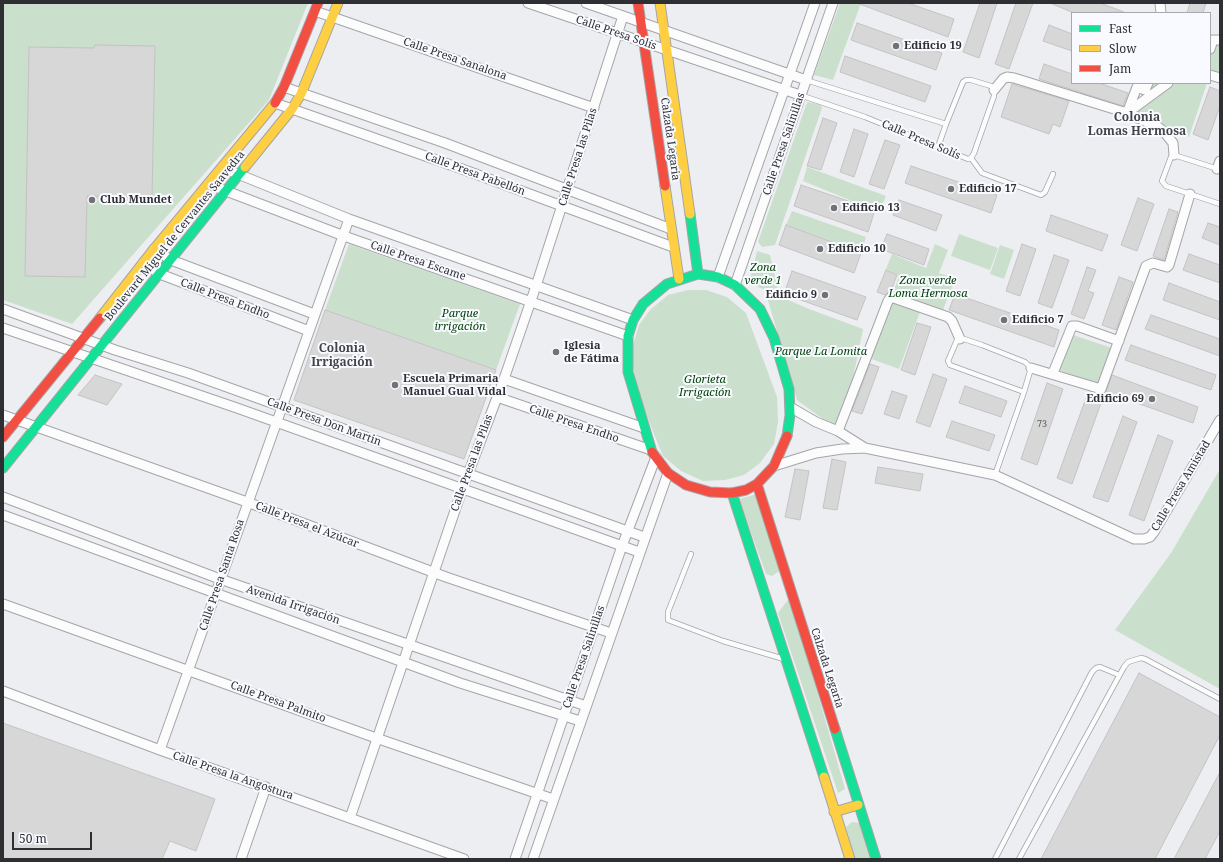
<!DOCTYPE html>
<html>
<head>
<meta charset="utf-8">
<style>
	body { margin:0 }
	#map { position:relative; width:1223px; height:862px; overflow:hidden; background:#edeef1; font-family:"Noto Serif",serif }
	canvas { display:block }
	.frame { position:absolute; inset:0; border:4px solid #2e2f32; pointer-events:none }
	.legend { position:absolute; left:1071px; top:12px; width:140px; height:72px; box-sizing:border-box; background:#f8faff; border:1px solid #a7a9ad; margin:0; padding:5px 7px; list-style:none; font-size:12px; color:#2e2f32 }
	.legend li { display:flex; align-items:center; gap:8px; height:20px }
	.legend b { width:20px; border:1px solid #a7a9ad }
	.scale { position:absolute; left:12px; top:832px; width:80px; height:18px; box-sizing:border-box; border:2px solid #2e2f32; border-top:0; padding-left:5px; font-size:12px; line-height:14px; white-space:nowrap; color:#2e2f32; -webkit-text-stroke:3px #f8faff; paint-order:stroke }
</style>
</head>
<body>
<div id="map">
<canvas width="1223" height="862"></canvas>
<div class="frame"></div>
<ul class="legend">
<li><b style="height:5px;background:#16e098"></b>Fast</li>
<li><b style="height:5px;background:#ffcf43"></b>Slow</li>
<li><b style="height:5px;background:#f24e42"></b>Jam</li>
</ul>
<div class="scale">50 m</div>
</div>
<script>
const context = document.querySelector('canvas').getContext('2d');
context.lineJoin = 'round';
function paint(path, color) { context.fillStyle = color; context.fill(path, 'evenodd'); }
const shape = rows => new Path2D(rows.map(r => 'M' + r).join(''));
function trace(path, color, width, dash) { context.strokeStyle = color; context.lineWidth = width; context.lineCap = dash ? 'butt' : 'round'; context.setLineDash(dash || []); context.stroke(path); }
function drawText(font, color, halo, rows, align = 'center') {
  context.font = font + ' "Noto Serif",serif'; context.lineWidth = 4; context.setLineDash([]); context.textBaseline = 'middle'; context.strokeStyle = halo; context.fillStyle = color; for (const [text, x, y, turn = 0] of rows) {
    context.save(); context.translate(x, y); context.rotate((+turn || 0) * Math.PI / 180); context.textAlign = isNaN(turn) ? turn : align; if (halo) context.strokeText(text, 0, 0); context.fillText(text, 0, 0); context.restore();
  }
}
paint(shape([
	[3,3,308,3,269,100,72,324,3,300],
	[840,3,861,3,833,80,814,75],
	[1215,42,1220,44,1220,76,1210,72,1210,56],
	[1149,83,1207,83,1189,137,1136,116],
	[808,102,821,105,822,108,775,245,762,247,758,242,806,105],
	[807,167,886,196,879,212,803,181],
	[792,211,866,237,861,253,786,225],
	[959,234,998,248,990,270,951,256],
	[349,244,520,304,496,370,325,310],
	[935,244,948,250,939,273,955,278,942,313,892,295,899,276,886,269,892,254,926,268],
	[1000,245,1014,250,1004,279,990,274],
	[757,251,770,255,779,295,758,287,750,280],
	[688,290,706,290,727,297,746,313,777,397,778,422,774,444,760,463,744,475,725,480,703,481,681,471,663,456,641,402,632,363,633,345,639,325,650,310,668,295],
	[765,290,809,309,863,329,842,433,797,400],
	[892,299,921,309,899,369,869,358],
	[1070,334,1112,348,1100,385,1058,370],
	[1220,469,1220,689,1115,630,1171,553],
	[757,494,781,570,772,576,766,574,739,499],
	[790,597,845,789,838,793,778,613],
	[852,822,862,823,873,859,855,859,846,827]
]), '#cbdfcd');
const building = shape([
	[857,3,908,3,954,19,948,37,857,3],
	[980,3,997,3,979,58,963,52,980,3],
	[1016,3,1033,3,1009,69,995,64,1016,3],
	[1050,3,1100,3,1124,12,1074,13,1050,3],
	[1190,3,1206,3,1203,13,1187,13,1190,3],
	[857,23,942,53,936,70,851,40,857,23],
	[1049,25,1072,34,1072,51,1043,41,1049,25],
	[95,45,155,46,152,197,87,196,85,277,25,276,29,47,94,48,95,45],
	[845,56,931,86,925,102,840,72,845,56],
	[1044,64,1072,74,1072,83,1099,83,1128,93,1123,106,1039,79,1044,64],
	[1012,84,1069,101,1060,127,1053,124,1049,134,1001,117,1012,84],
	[1210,87,1220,91,1220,106,1208,140,1193,134,1210,87],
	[823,118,837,123,821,170,807,166,823,118],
	[854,129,868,134,854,177,840,172,854,129],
	[885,140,900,145,884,189,869,184,885,140],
	[911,166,997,195,991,213,905,183,911,166],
	[801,185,875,210,868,232,794,206,801,185],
	[1138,198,1154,204,1137,251,1121,245,1138,198],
	[899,200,942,215,936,231,893,215,899,200],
	[1169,209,1178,212,1164,260,1153,256,1169,209],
	[1051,215,1108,235,1102,251,1046,231,1051,215],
	[1208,223,1220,227,1220,245,1202,238,1208,223],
	[786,225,861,253,854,273,779,245,786,225],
	[887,234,929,249,924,265,881,249,887,234],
	[1022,244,1036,249,1020,296,1006,291,1022,244],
	[1189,254,1220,265,1220,283,1183,270,1189,254],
	[1054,255,1069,260,1052,308,1038,303,1054,255],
	[1087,267,1096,270,1088,291,1094,293,1084,319,1071,314,1087,267],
	[886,270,897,275,891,291,885,295,877,292,886,270],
	[792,271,866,297,857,320,784,294,792,271],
	[1119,277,1133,282,1116,330,1102,325,1119,277],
	[1169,283,1220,302,1220,320,1163,300,1169,283],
	[955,294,1059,330,1054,347,949,310,955,294],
	[325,310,496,370,464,459,294,400,325,310],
	[1151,315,1220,339,1220,356,1145,329,1151,315],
	[917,323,931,327,915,375,901,370,917,323],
	[1131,345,1216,375,1211,390,1125,360,1131,345],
	[870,364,879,367,862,414,852,411,870,364],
	[933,374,947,379,930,427,916,422,933,374],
	[95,375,122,384,107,405,78,395,95,375],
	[1112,375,1198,407,1193,423,1106,392,1112,375],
	[1047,383,1063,389,1037,465,1021,459,1047,383],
	[965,386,1007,401,1001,417,959,403,965,386],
	[892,391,907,396,899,419,884,414,892,391],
	[1086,398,1101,403,1072,484,1057,478,1086,398],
	[1123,416,1137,422,1108,502,1093,497,1123,416],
	[952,421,995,435,989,451,946,437,952,421],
	[1158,435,1173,441,1144,521,1129,515,1158,435],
	[832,459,846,462,837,510,823,508,832,459],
	[878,467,923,474,920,491,875,483,878,467],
	[795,469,809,471,800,520,785,517,795,469],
	[1139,673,1220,717,1220,735,1155,859,1041,859,1139,673],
	[3,723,215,799,196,851,170,841,162,859,3,859,3,723],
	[1220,772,1220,831,1205,859,1174,859,1220,772]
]);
paint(building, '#d8d7d8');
trace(building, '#c4c3c3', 1);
const lane = shape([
	[800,95,865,117,968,159,971,158,974,153,994,96,994,90,991,86,971,80,966,80,963,82,946,124,806,80],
	[938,147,946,124],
	[971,158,982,173,1041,195,1045,192,1053,174],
	[1218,169,1174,155,1171,157,1162,181,1166,186,1220,204],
	[995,475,1024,392,1031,368,1025,362,982,345,964,339,957,340,948,361,950,365,1024,392],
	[691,554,668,612,668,620,723,641,784,659],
	[995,859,1092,672,1096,668,1100,667,1119,675],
	[1019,859,1124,667,1128,662,1141,658,1145,659,1220,699]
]);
const street = shape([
	[528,3,800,95],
	[586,3,806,80],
	[1160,3,1161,13],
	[315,11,594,108],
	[1210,49,1213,40,1220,40],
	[1210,75,1220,78],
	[1148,83,1145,90,1137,87,1127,113,1168,83],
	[284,87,445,143,671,229],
	[994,90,1003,79,1007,77,1014,78,1127,113,1158,127,1165,133,1173,143,1174,155],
	[275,103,462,169,673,247],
	[223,168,349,219,633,320],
	[1217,169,1220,161],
	[208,184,344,236,628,336],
	[154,249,171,260,314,314],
	[143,263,160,274,309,331],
	[718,277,815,3],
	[735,285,833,3],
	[3,309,115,350,188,373,644,537],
	[3,328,237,408,639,552],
	[1031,368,1101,389,1146,266,1153,263,1167,267,1169,265,1190,194],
	[1053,373,1072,326,1077,326,1119,341],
	[504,379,644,428],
	[497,397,651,450],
	[790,407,816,422,838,431,865,448],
	[3,415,247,502,446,577,611,633],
	[838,431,888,301,891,297,948,317,952,321,960,339],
	[774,466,816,453,842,449,865,448,995,475,1134,539,1144,539,1150,537,1154,532,1220,420],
	[3,497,220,579,586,706],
	[3,515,460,683,580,721],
	[3,604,376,738,553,799],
	[3,691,160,750,464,859],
	[160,750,349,219],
	[350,818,462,490,504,379,536,286,623,16],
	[241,859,266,787],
	[515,859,622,546,656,457],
	[533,859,668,473]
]);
const fast = shape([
	[690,214,698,274],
	[698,274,718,277,735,285,760,309,774,338,789,389,790,415,787,436],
	[652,452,628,372,628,336,633,320,643,304,667,284,698,274],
	[3,468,245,167],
	[732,493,824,777],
	[835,729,876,859]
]);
const slow = shape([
	[660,3,690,214],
	[245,167,292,109,301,94,338,3],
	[665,186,679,279],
	[100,318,154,249,275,103],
	[824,777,850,859],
	[834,812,858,805]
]);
const jam = shape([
	[638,3,665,186],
	[275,103,284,87,318,3],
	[3,437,100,318],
	[652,452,668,473,686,485,710,492,732,493,746,490,757,484,774,466,787,436],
	[757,484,835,729]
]);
trace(lane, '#a4a5a8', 6);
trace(street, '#a4a5a8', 11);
trace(fast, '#a4a5a8', 11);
trace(slow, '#a4a5a8', 11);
trace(jam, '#a4a5a8', 11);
trace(lane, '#fcfcfd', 4.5);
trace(street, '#fcfcfd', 9);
trace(fast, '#16e098', 9);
trace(slow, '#ffcf43', 9);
trace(jam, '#f24e42', 9);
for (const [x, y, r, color] of [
	[896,46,4,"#717275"],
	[951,189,4,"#717275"],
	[92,200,4,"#717275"],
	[834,208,4,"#717275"],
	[820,249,4,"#717275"],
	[825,295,4,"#717275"],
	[1004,320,4,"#717275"],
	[556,352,4,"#717275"],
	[395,385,4,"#717275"],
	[1152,399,4,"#717275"]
]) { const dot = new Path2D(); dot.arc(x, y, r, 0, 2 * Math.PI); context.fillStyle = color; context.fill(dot); trace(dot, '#f8faff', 1.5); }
drawText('9px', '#58595c', null, [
	["73",1042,424]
]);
drawText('11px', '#2e2f32', '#f8faff', [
	["Calle Presa Solís",616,33,19],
	["Calle Presa Sanalona",455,59,19],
	["Calzada Legaria",670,139,82],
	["Calle Presa Solís",921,140,23],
	["Calle Presa Salinillas",784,144,-71],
	["Calle Presa las Pilas",578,157,-72],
	["Calle Presa Pabellón",475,174,20],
	["Boulevard Miguel de Cervantes Saavedra",175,236,-51],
	["Calle Presa Escame",418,261,19],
	["Calle Presa Endho",225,299,21],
	["Calle Presa Don Martin",324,422,20],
	["Calle Presa Endho",574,424,19],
	["Calle Presa las Pilas",472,463,-70],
	["Calle Presa Amistad",1181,486,-59],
	["Calle Presa el Azúcar",307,525,21],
	["Calle Presa Santa Rosa",222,575,-71],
	["Avenida Irrigación",293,605,19],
	["Calle Presa Salinillas",584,657,-71],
	["Calzada Legaria",827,668,72],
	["Calle Presa Palmito",278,702,20],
	["Calle Presa la Angostura",233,776,19]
]);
drawText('bold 11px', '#2e2f32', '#f8faff', [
	["Edificio 19",904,46],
	["Edificio 17",959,189],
	["Club Mundet",100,200],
	["Edificio 13",842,208],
	["Edificio 10",828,249],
	["Edificio 9",817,295,"right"],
	["Edificio 7",1012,320],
	["Iglesia",564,346],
	["de Fátima",564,359],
	["Escuela Primaria",403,379],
	["Manuel Gual Vidal",403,392],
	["Edificio 69",1144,399,"right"]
], 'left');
drawText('italic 11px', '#004107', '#f8faff', [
	["Zona",763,268],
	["verde 1",763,281],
	["Zona verde",928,281],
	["Loma Hermosa",928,294],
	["Parque",460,314],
	["irrigación",460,327],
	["Parque La Lomita",821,352],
	["Glorieta",705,380],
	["Irrigación",705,393]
]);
drawText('bold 12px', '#424449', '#f8faff', [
	["Colonia",1137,118],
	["Lomas Hermosa",1137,132],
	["Colonia",342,349],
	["Irrigación",342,363]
]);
</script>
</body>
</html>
